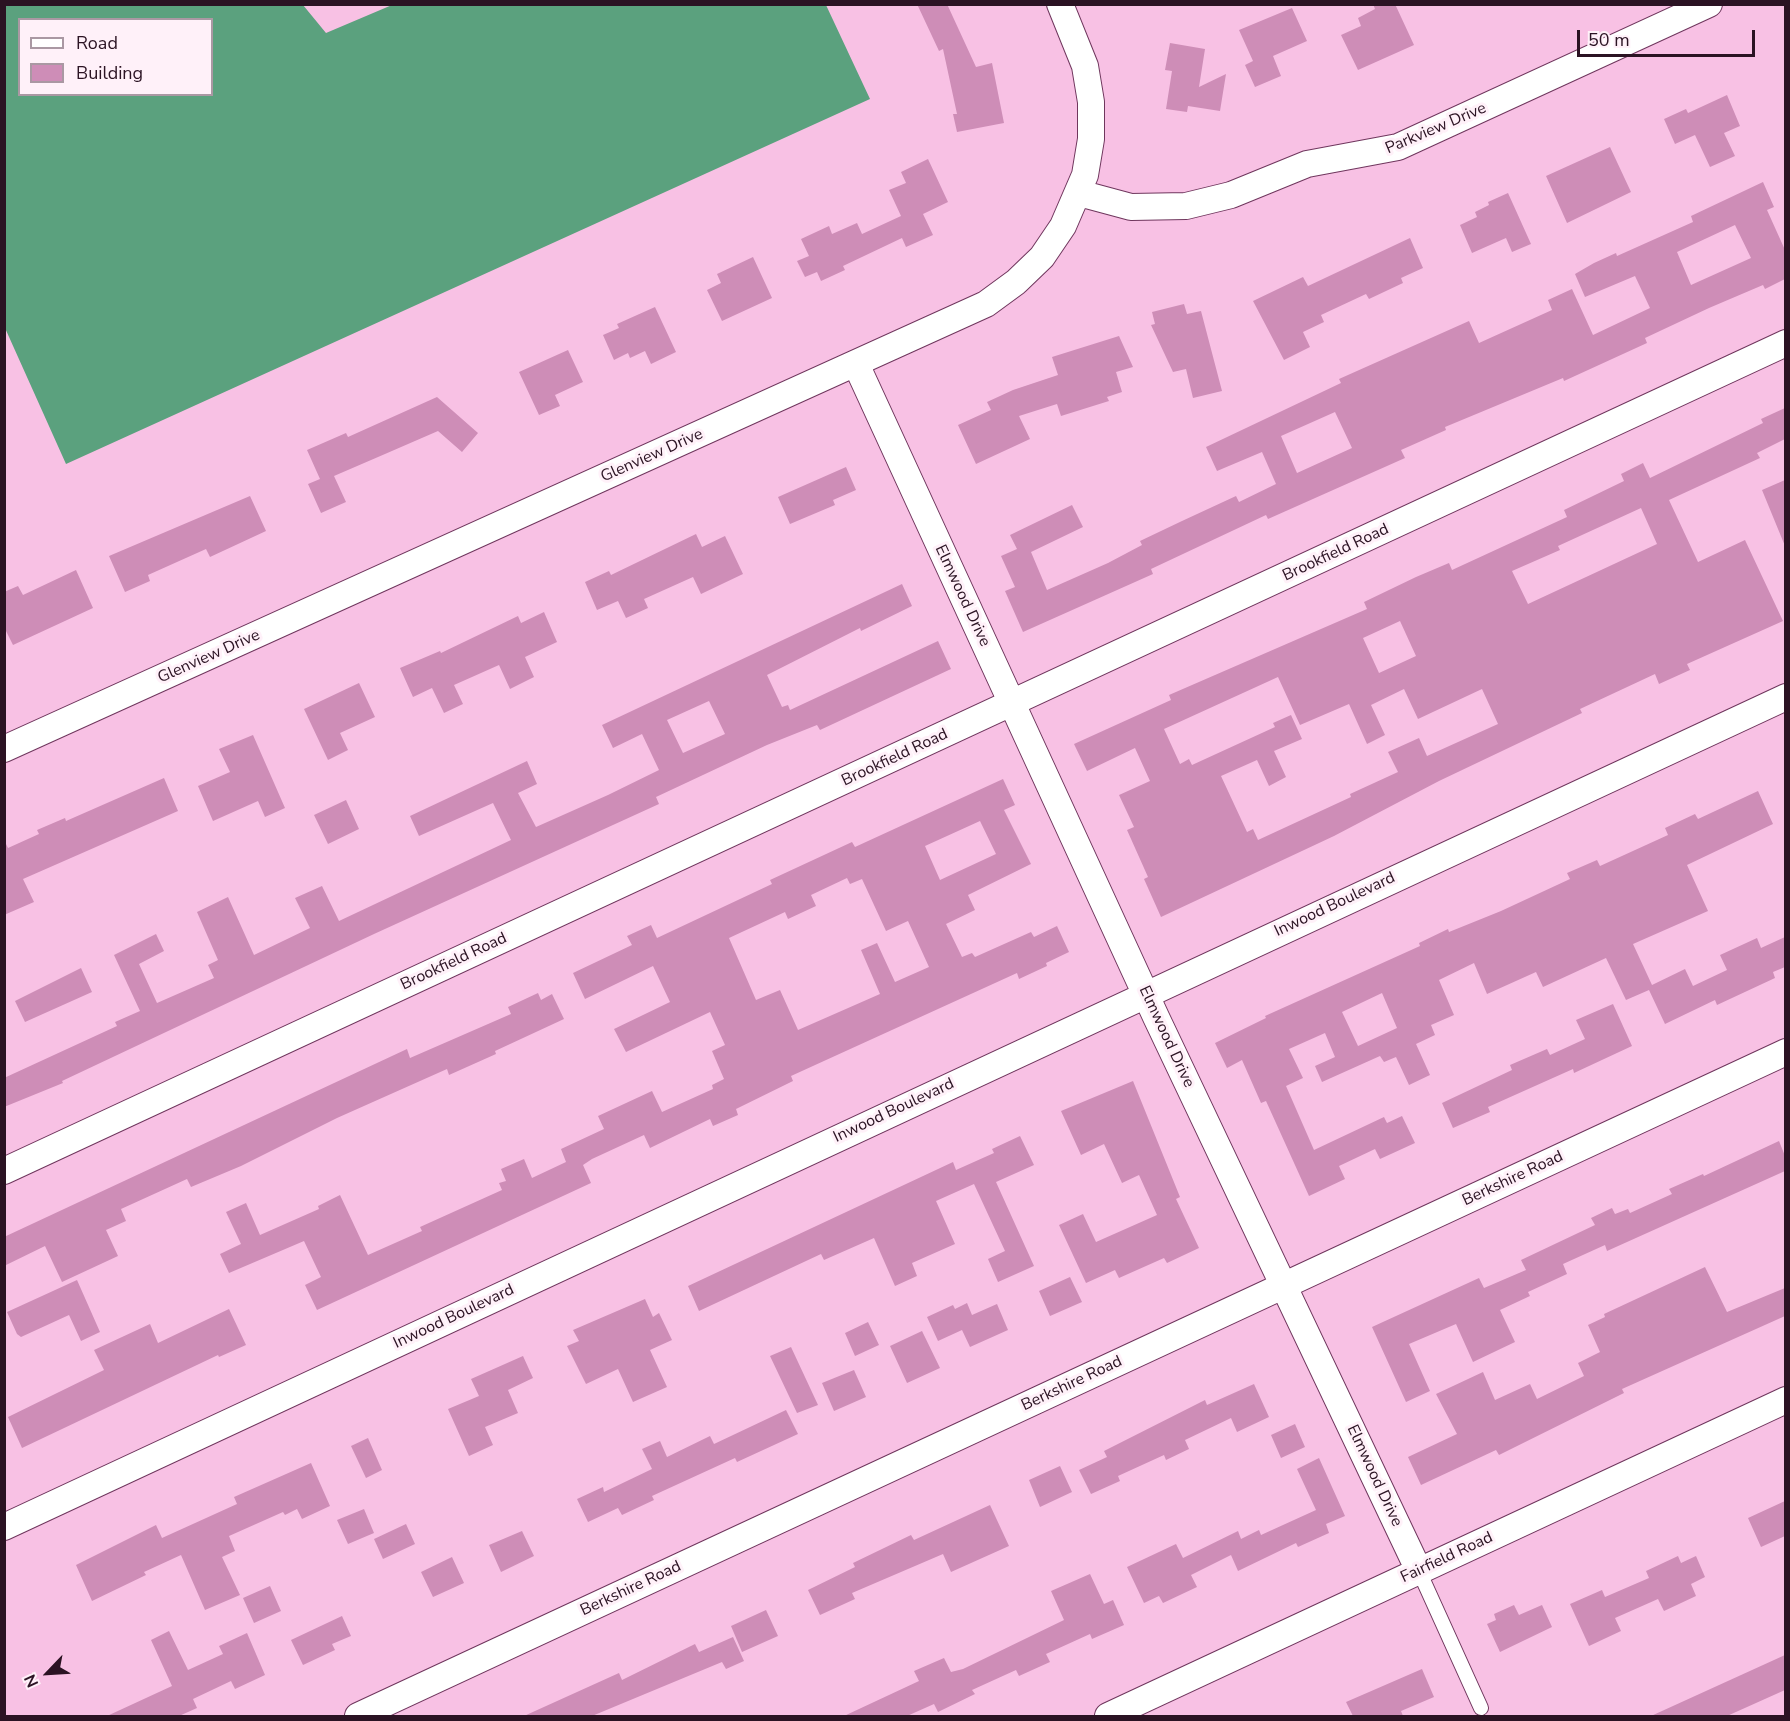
<!DOCTYPE html>
<html>
<head>
<meta charset="utf-8">
<style>
	body { margin:0 }
	#map { position:relative; width:1790px; height:1721px; overflow:hidden; background:#f8c1e4; font-family:"Nunito Sans",sans-serif }
	canvas { display:block }
	.frame { position:absolute; inset:0; border:6px solid #2b1323; pointer-events:none }
	.legend { position:absolute; left:18px; top:18px; width:195px; height:78px; box-sizing:border-box; background:#fff1f9; border:2px solid #aa98a3; margin:0; padding:8px 10px; list-style:none; font-size:18px; color:#2b1323 }
	.legend li { display:flex; align-items:center; gap:12px; height:30px }
	.legend b { width:30px; border:2px solid #aa98a3 }
	.north { position:absolute; left:18px; top:1643px; width:60px; height:60px; -webkit-text-stroke:4px #fff1f9; paint-order:stroke; rotate:245deg; font-size:16px; font-weight:700; line-height:24px; text-align:center; color:#2b1323 }
	.north::after { content:''; display:block; margin:auto; width:21px; height:27px; background:#2b1323; clip-path:polygon(50% 0,100% 100%,50% 72%,0 100%) }
	.scale { position:absolute; left:1577px; top:30px; width:178px; height:27px; box-sizing:border-box; border:3px solid #2b1323; border-top:0; padding-left:8px; font-size:18px; line-height:21px; white-space:nowrap; color:#2b1323; -webkit-text-stroke:4px #fff1f9; paint-order:stroke }
</style>
</head>
<body>
<div id="map">
<canvas width="1790" height="1721"></canvas>
<div class="frame"></div>
<ul class="legend">
<li><b style="height:8px;background:#fff"></b>Road</li>
<li><b style="height:16px;background:#ce8db7"></b>Building</li>
</ul>
<div class="north">N</div>
<div class="scale">50 m</div>
</div>
<script>
const context = document.querySelector('canvas').getContext('2d');
context.lineJoin = 'round';
function paint(path, color) { context.fillStyle = color; context.fill(path, 'evenodd'); }
const shape = rows => new Path2D(rows.map(r => 'M' + r).join(''));
function trace(path, color, width, dash) { context.strokeStyle = color; context.lineWidth = width; context.lineCap = dash ? 'butt' : 'round'; context.setLineDash(dash || []); context.stroke(path); }
function drawText(font, color, halo, rows, align = 'center') {
  context.font = font + ' "Nunito Sans",sans-serif'; context.lineWidth = 6; context.setLineDash([]); context.textBaseline = 'middle'; context.strokeStyle = halo; context.fillStyle = color; for (const [text, x, y, turn = 0] of rows) {
    context.save(); context.translate(x, y); context.rotate((+turn || 0) * Math.PI / 180); context.textAlign = isNaN(turn) ? turn : align; if (halo) context.strokeText(text, 0, 0); context.fillText(text, 0, 0); context.restore();
  }
}
paint(shape([
	[4,5,303,5,326,33,392,5,826,5,870,99,66,464,5,328],
	[20,20,212,20,212,94,20,94]
]), '#5ba17e');
paint(shape([
	[917,4,947,4,976,67,992,63,1004,123,957,132,953,114,957,114,943,49,939,51],
	[1373,4,1395,4,1414,45,1358,70,1341,35,1361,26,1358,18,1375,9],
	[1292,8,1307,41,1273,56,1281,76,1255,87,1245,65,1253,61,1239,30],
	[1170,43,1205,49,1199,87,1226,74,1220,111,1188,106,1187,112,1166,109,1172,71,1165,70],
	[1727,95,1740,126,1724,133,1735,156,1710,167,1695,135,1675,144,1664,119,1686,109,1688,113],
	[1610,147,1631,192,1567,223,1546,176],
	[928,159,948,202,923,214,933,235,906,247,902,238,843,266,845,270,821,281,817,272,805,277,797,261,809,256,801,239,829,226,832,234,857,223,862,234,901,216,889,190,906,183,901,172],
	[1763,182,1774,207,1767,210,1785,250,1785,279,1765,289,1763,285,1709,308,1645,338,1647,343,1564,381,1563,378,1445,427,1446,430,1401,450,1405,458,1268,519,1266,515,1151,569,1153,574,1023,632,1005,591,1015,587,1001,556,1017,549,1010,535,1072,505,1083,527,1031,552,1047,590,1108,563,1142,545,1140,541,1182,521,1236,496,1239,502,1276,484,1262,452,1217,471,1206,447,1341,383,1339,379,1469,321,1479,343,1552,310,1548,300,1572,289,1593,335,1650,308,1635,276,1585,297,1575,274,1594,263,1616,253,1617,256,1693,222,1691,216],
	[1735,225,1751,258,1691,285,1677,252],
	[1335,412,1352,448,1297,473,1281,436],
	[1508,193,1531,244,1512,252,1506,238,1472,253,1460,225,1477,217,1475,212,1489,205,1488,202],
	[1410,238,1423,268,1401,278,1403,283,1369,299,1366,294,1321,315,1324,322,1303,332,1310,347,1284,360,1253,301,1303,277,1308,286],
	[753,257,772,298,722,321,707,290,721,283,717,274],
	[1184,304,1187,314,1201,311,1222,391,1193,398,1186,369,1173,372,1151,325,1155,324,1152,312],
	[655,307,676,352,651,364,645,351,630,358,628,353,614,360,603,335,619,328,617,324],
	[1119,336,1133,367,1116,372,1122,392,1107,397,1109,401,1061,416,1057,404,1019,416,1030,439,976,464,958,425,991,410,987,402,1013,390,1058,375,1052,357],
	[568,350,583,382,555,395,560,406,539,415,519,372],
	[437,397,478,433,462,452,438,431,385,454,334,476,346,502,321,513,308,484,320,479,307,450,346,433,348,437],
	[1785,408,1785,439,1757,453,1760,458,1669,500,1698,562,1745,540,1783,621,1687,664,1690,670,1659,684,1655,674,1580,709,1582,713,1439,781,1334,836,1161,917,1144,879,1148,877,1127,830,1134,827,1119,795,1150,781,1135,748,1087,771,1074,744,1171,700,1169,695,1367,609,1364,602,1416,577,1449,563,1452,570,1567,517,1564,510,1624,481,1621,474,1643,463,1650,478,1763,423,1761,419],
	[1641,508,1657,544,1528,604,1512,571,1560,550,1558,546],
	[1400,621,1416,656,1379,673,1363,638],
	[1278,677,1300,725,1349,704,1367,744,1385,735,1371,705,1404,689,1418,719,1482,689,1498,724,1427,756,1419,738,1388,752,1398,772,1350,794,1351,797,1258,840,1253,829,1247,832,1221,776,1257,760,1269,786,1286,777,1274,751,1302,739,1291,715,1273,723,1275,727,1192,765,1189,759,1180,764,1164,729],
	[846,467,856,490,833,500,835,505,790,524,778,497],
	[1785,480,1785,546,1762,490],
	[250,496,266,531,210,557,206,549,148,575,150,581,125,592,109,556],
	[696,534,702,547,725,536,743,574,701,594,693,577,644,599,648,608,626,618,618,601,597,610,585,582,609,571,611,575],
	[76,570,93,608,13,645,4,627,4,592,18,586,23,595],
	[902,584,912,606,861,631,860,628,767,675,782,707,788,705,790,710,938,641,951,669,820,730,817,725,767,745,656,797,659,804,374,934,62,1081,63,1083,4,1107,4,1078,117,1026,115,1022,140,1011,114,955,156,934,164,951,139,964,157,1003,214,978,208,965,218,960,197,912,228,897,254,955,310,928,295,898,322,886,339,921,511,840,493,803,419,836,410,816,527,761,537,784,518,793,536,827,608,795,659,770,642,734,613,748,602,725],
	[709,701,725,734,683,753,667,720],
	[544,612,557,642,525,657,534,677,510,689,499,665,454,685,463,704,444,713,432,688,413,697,400,668,440,651,441,653,518,616,521,623],
	[359,683,375,717,340,733,348,750,328,760,304,709],
	[253,735,285,808,265,817,258,801,213,821,198,786,230,772,219,749],
	[164,778,178,811,23,879,34,902,4,915,4,840,8,848,39,834,37,830,65,818,66,821],
	[1003,779,1015,805,1004,810,1031,864,968,895,975,910,946,924,962,957,972,953,975,957,1031,932,1034,937,1057,926,1069,952,1046,963,1047,966,1019,979,1017,973,791,1076,793,1081,736,1109,738,1115,713,1126,710,1119,650,1148,644,1135,592,1159,583,1165,591,1183,317,1310,305,1285,321,1277,304,1241,229,1273,220,1254,241,1244,226,1212,246,1203,260,1235,319,1209,318,1206,340,1195,368,1255,422,1231,420,1227,502,1190,499,1183,506,1181,501,1169,524,1159,532,1178,566,1162,561,1149,604,1129,598,1116,652,1091,662,1112,713,1089,712,1085,724,1079,712,1051,725,1045,710,1012,626,1052,614,1029,670,1002,653,966,585,999,573,973,632,945,627,936,651,925,657,938,772,884,770,880,852,842,855,847],
	[980,821,996,854,940,880,925,846],
	[847,878,850,884,862,879,886,931,908,921,929,967,895,982,877,943,861,950,880,994,798,1030,780,990,756,1000,729,938,785,912,788,919,816,906,811,895],
	[1758,791,1773,824,1687,865,1708,911,1633,944,1652,985,1685,969,1693,986,1727,970,1720,955,1757,938,1761,948,1785,937,1785,967,1773,972,1775,978,1717,1005,1715,1000,1665,1024,1649,990,1626,1000,1606,958,1543,987,1536,972,1487,994,1474,963,1439,980,1454,1015,1431,1025,1435,1035,1416,1044,1430,1075,1409,1085,1396,1057,1384,1062,1380,1056,1322,1082,1315,1066,1335,1057,1325,1033,1289,1049,1303,1078,1286,1086,1314,1150,1384,1117,1387,1123,1402,1116,1415,1143,1380,1159,1375,1149,1339,1166,1345,1179,1309,1196,1266,1101,1261,1103,1242,1060,1227,1068,1215,1043,1266,1018,1265,1016,1420,946,1419,943,1448,929,1449,932,1501,911,1570,879,1567,873,1597,860,1600,866,1668,835,1665,828,1695,814,1698,819],
	[1382,993,1397,1028,1358,1046,1342,1012],
	[346,800,359,829,328,844,314,815],
	[81,968,92,992,25,1022,15,1001],
	[538,993,541,1000,552,994,564,1019,495,1051,496,1054,449,1075,447,1069,337,1118,241,1166,191,1187,187,1179,121,1209,126,1221,106,1230,118,1256,62,1282,45,1246,4,1266,4,1237,407,1049,410,1058,511,1014,508,1007],
	[1613,1004,1632,1046,1574,1073,1573,1069,1488,1107,1490,1112,1453,1128,1442,1103,1512,1070,1510,1065,1547,1049,1550,1055,1585,1039,1576,1020],
	[1133,1081,1180,1197,1176,1199,1199,1248,1167,1263,1164,1258,1119,1278,1115,1270,1086,1283,1059,1225,1083,1214,1096,1242,1157,1215,1139,1175,1122,1183,1104,1144,1081,1155,1061,1111],
	[1020,1136,1034,1165,996,1182,1034,1266,998,1282,988,1259,1005,1251,974,1184,936,1201,955,1244,912,1263,917,1276,895,1286,874,1238,824,1260,821,1254,699,1311,688,1286,953,1162,956,1170,994,1153,992,1149],
	[1779,1141,1785,1156,1785,1171,1607,1251,1605,1245,1563,1264,1567,1274,1528,1292,1530,1296,1500,1310,1515,1342,1473,1362,1456,1324,1409,1344,1430,1391,1406,1402,1372,1327,1479,1278,1484,1288,1526,1270,1521,1260,1595,1225,1591,1218,1612,1208,1615,1214,1628,1209,1630,1213,1672,1194,1669,1189,1703,1174,1704,1176],
	[1705,1267,1727,1312,1785,1288,1785,1316,1622,1389,1624,1393,1499,1455,1496,1450,1421,1485,1408,1457,1457,1434,1436,1394,1483,1372,1495,1400,1530,1384,1537,1399,1584,1376,1578,1363,1600,1352,1588,1325,1605,1317,1604,1314],
	[1070,1277,1082,1302,1050,1316,1039,1291],
	[77,1280,100,1332,81,1341,69,1315,21,1337,17,1334,7,1312],
	[645,1299,653,1317,659,1313,672,1340,650,1350,667,1387,633,1402,618,1369,586,1384,567,1346,579,1341,573,1330],
	[967,1303,972,1315,997,1304,1008,1330,970,1347,962,1330,938,1341,927,1317,953,1305,955,1309],
	[229,1309,246,1345,219,1357,218,1355,22,1448,8,1417,104,1370,94,1350,150,1324,158,1343],
	[868,1322,879,1345,855,1356,845,1333],
	[922,1331,940,1368,907,1383,890,1346],
	[791,1347,818,1405,797,1413,770,1356],
	[523,1356,533,1378,508,1390,518,1413,485,1427,493,1445,469,1456,448,1409,479,1396,471,1379],
	[854,1370,866,1397,834,1411,822,1383],
	[1254,1384,1269,1417,1237,1432,1231,1418,1185,1440,1189,1449,1166,1460,1164,1455,1118,1476,1120,1481,1091,1494,1079,1470,1107,1457,1104,1451,1205,1400,1207,1405],
	[786,1410,798,1434,737,1462,735,1458,652,1496,654,1500,622,1515,618,1508,588,1522,577,1499,603,1487,604,1492,652,1469,642,1449,660,1441,667,1457,710,1436,714,1444],
	[1295,1424,1305,1447,1281,1458,1271,1435],
	[368,1438,382,1470,366,1478,351,1446],
	[1319,1458,1345,1516,1326,1524,1329,1533,1298,1547,1296,1543,1238,1571,1231,1555,1191,1575,1197,1587,1163,1603,1159,1596,1144,1603,1127,1567,1176,1544,1183,1558,1238,1531,1241,1539,1259,1530,1261,1535,1316,1510,1297,1469],
	[311,1463,330,1506,302,1519,297,1509,285,1515,283,1512,229,1536,235,1551,222,1557,240,1595,205,1610,181,1555,144,1572,146,1575,92,1601,76,1565,156,1525,162,1538,237,1504,234,1497],
	[1060,1466,1072,1492,1040,1507,1029,1480],
	[1785,1501,1785,1536,1761,1547,1748,1518],
	[990,1505,1009,1546,951,1572,943,1554,852,1593,855,1599,820,1615,808,1590,855,1567,853,1563,911,1535,914,1540],
	[364,1509,374,1533,348,1544,337,1520],
	[406,1524,415,1544,383,1559,374,1539],
	[522,1531,534,1556,501,1572,489,1545],
	[1678,1556,1681,1563,1696,1556,1705,1577,1691,1584,1696,1596,1664,1611,1658,1599,1615,1618,1621,1631,1589,1646,1570,1604,1602,1590,1605,1597,1649,1578,1646,1571],
	[452,1557,464,1583,433,1597,421,1572],
	[1090,1574,1104,1604,1113,1600,1124,1625,1092,1639,1090,1634,1046,1654,1050,1662,1019,1676,1016,1670,972,1690,975,1694,938,1712,934,1704,907,1716,844,1716,919,1681,914,1671,944,1658,951,1672,963,1669,1064,1620,1051,1591],
	[270,1586,281,1611,254,1623,243,1598],
	[1514,1605,1519,1615,1542,1605,1552,1627,1500,1652,1487,1624,1496,1620,1494,1614],
	[766,1610,778,1636,742,1652,731,1626],
	[342,1616,351,1636,332,1644,335,1650,303,1665,291,1640],
	[169,1631,188,1670,223,1654,219,1646,247,1633,265,1675,235,1689,231,1681,193,1699,197,1708,179,1716,107,1716,172,1686,151,1640],
	[733,1637,744,1661,726,1669,722,1662,592,1716,524,1716,619,1673,622,1680,695,1644,699,1652],
	[1785,1655,1785,1690,1727,1716,1651,1716],
	[1422,1669,1434,1697,1401,1711,1403,1716,1353,1716,1346,1702]
]), '#ce8db7');
const service = shape([
	[1419,1571,1481,1708]
]);
const minor = shape([
	[1079,193,1131,207,1186,206,1231,195,1307,164,1398,147,1709,4],
	[856,364,1156,1017,1419,1571],
	[4,749,986,304,1016,282,1042,257,1063,226,1085,175,1091,139,1091,102,1085,66,1060,4],
	[4,1171,1786,343],
	[4,1527,1786,697],
	[358,1716,1786,1052],
	[1108,1716,1786,1400]
]);
trace(service, '#6f365d', 16);
trace(minor, '#6f365d', 28);
trace(service, '#fff', 14);
trace(minor, '#fff', 26);
drawText('16px', '#2b1323', '#fff1f9', [
	["Parkview Drive",1436,129,-23],
	["Glenview Drive",652,456,-24],
	["Brookfield Road",1336,553,-25],
	["Elmwood Drive",962,596,65],
	["Glenview Drive",209,657,-24],
	["Brookfield Road",895,758,-25],
	["Inwood Boulevard",1335,905,-25],
	["Brookfield Road",454,962,-25],
	["Elmwood Drive",1166,1037,65],
	["Inwood Boulevard",894,1111,-25],
	["Berkshire Road",1513,1179,-25],
	["Inwood Boulevard",454,1317,-25],
	["Berkshire Road",1072,1384,-25],
	["Elmwood Drive",1374,1476,65],
	["Fairfield Road",1447,1558,-25],
	["Berkshire Road",631,1589,-25]
]);
</script>
</body>
</html>
